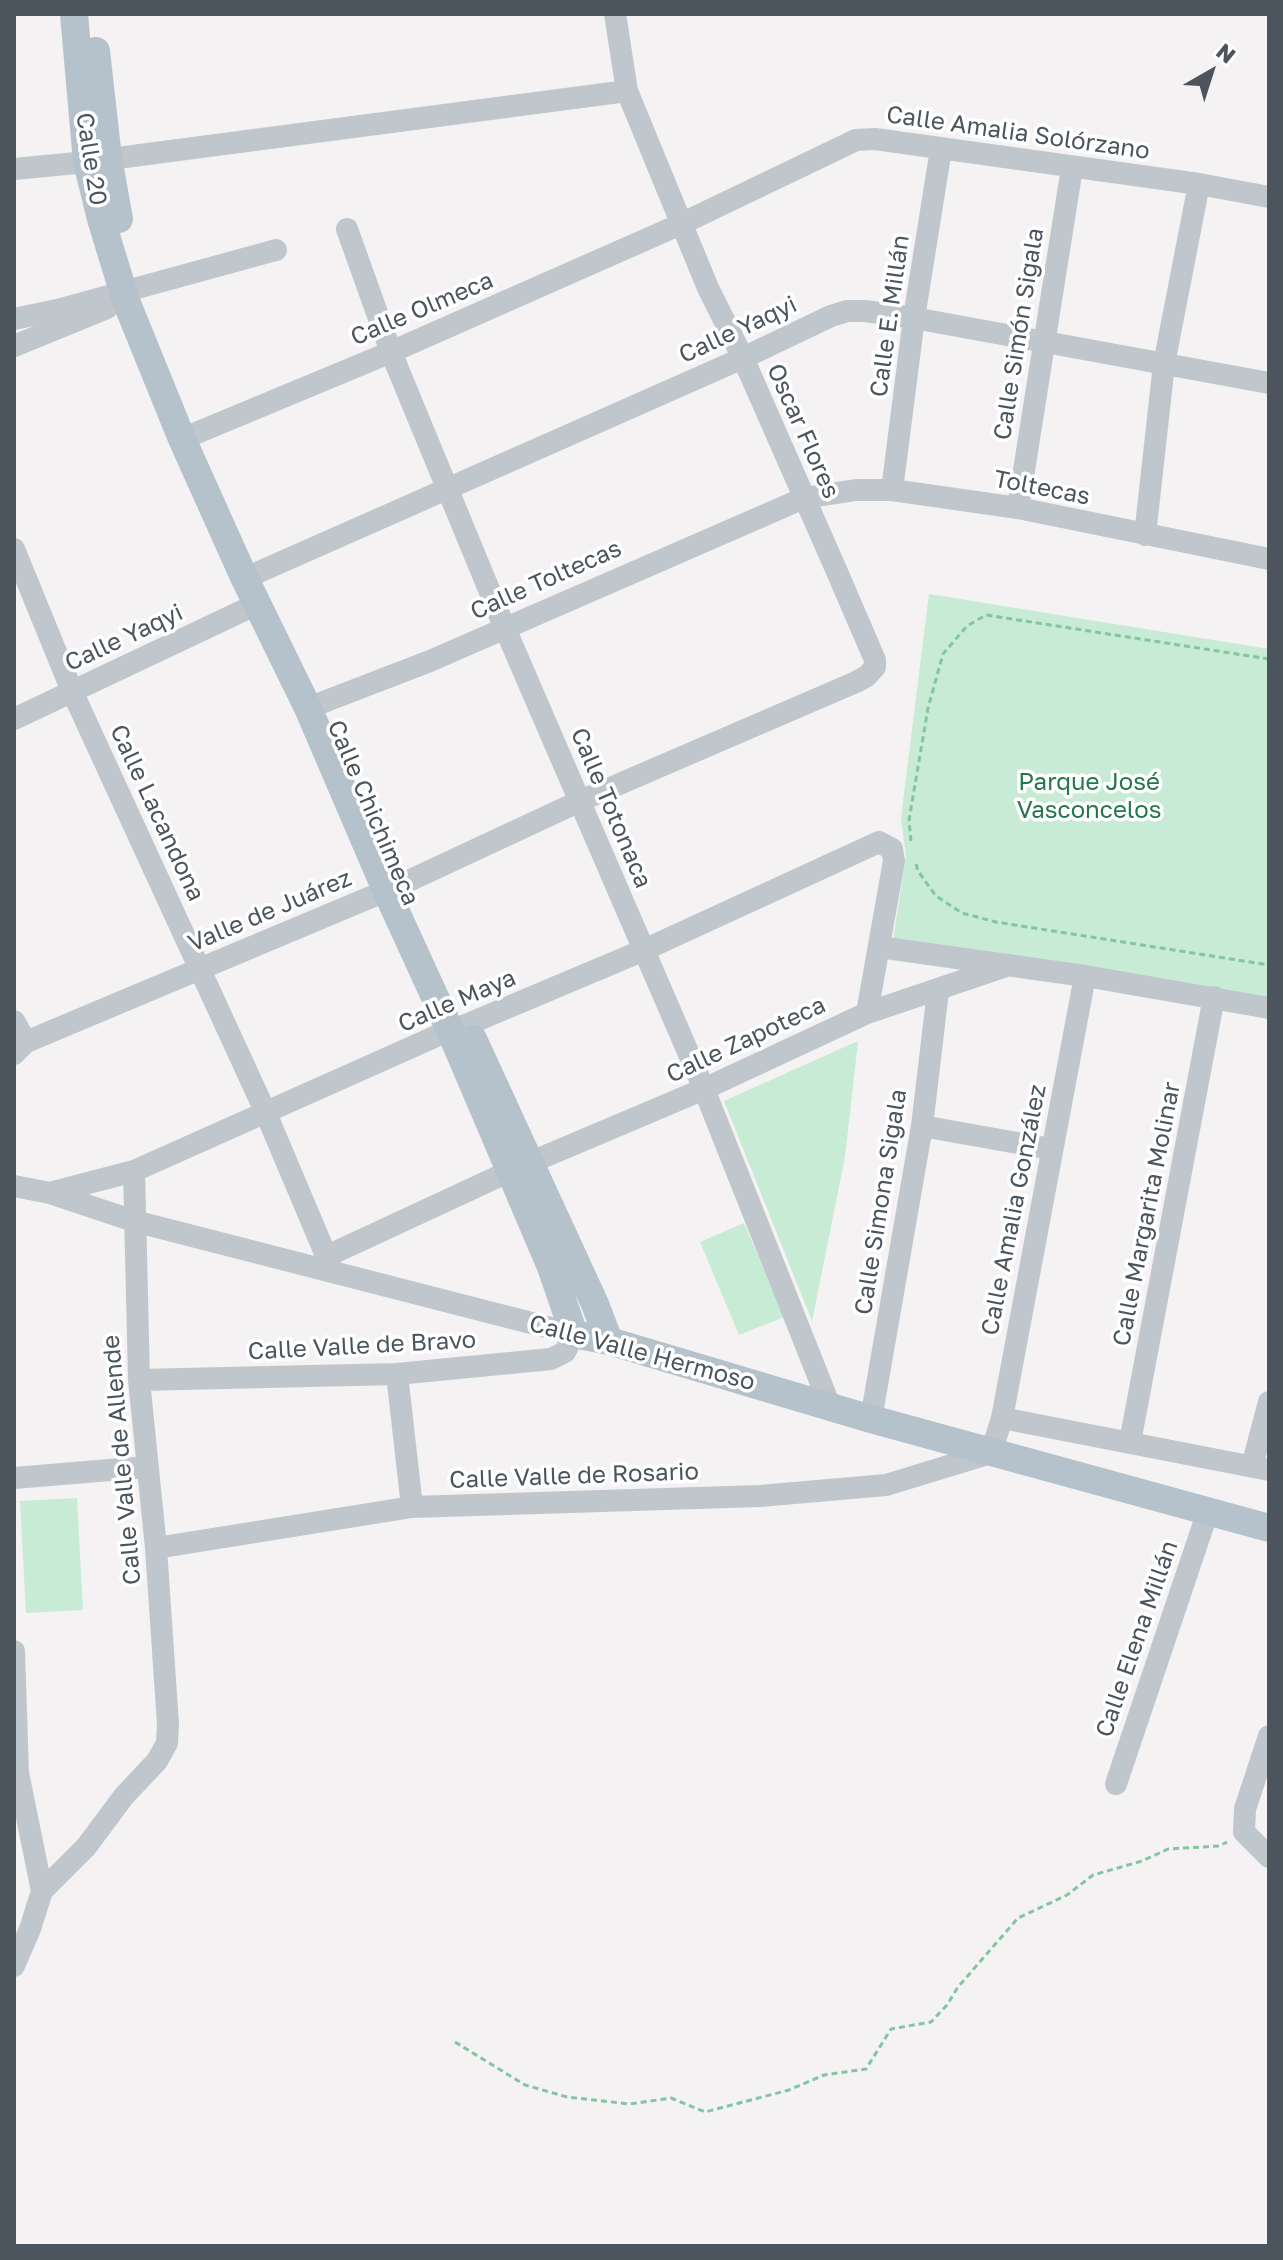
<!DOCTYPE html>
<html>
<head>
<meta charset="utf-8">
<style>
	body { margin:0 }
	#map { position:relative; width:1283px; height:2260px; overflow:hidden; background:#f4f2f2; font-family:"Golos Text",sans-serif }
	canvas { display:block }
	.frame { position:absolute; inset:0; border:16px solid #4c555d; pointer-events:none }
	.north { position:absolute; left:1171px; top:32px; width:80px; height:80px; -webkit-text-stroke:6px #fff; paint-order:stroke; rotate:39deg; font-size:22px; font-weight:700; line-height:32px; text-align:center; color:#4c555d }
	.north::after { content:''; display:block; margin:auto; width:28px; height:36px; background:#4c555d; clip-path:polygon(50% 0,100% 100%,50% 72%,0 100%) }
</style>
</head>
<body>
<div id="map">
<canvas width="1283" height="2260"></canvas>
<div class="frame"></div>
<div class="north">N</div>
</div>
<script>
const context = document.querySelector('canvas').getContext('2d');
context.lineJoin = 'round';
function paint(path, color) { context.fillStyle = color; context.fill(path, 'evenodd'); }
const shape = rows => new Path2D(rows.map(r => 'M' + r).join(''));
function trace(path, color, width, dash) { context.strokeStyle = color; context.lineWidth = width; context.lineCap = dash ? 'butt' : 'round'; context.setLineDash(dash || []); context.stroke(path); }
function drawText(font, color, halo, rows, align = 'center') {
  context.font = font + ' "Golos Text",sans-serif'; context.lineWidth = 7; context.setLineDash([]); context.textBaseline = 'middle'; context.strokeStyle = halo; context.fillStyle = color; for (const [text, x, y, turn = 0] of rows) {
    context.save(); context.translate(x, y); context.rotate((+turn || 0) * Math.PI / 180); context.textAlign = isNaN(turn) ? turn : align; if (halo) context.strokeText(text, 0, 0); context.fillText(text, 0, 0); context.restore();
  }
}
paint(shape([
	[929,594,1269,649,1269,1000,893,940,906,856,901,818],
	[858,1041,845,1157,812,1321,724,1101],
	[744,1223,784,1317,739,1335,700,1242],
	[77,1498,83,1610,26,1613,20,1501]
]), '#c7ebd4');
trace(shape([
	[911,841,909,820,928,708,943,654,967,626,986,615,1269,659],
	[916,864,918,871,936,896,962,913,996,922,1269,965],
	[455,2042,525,2085,567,2097,630,2104,671,2098,705,2112,789,2090,824,2075,866,2069,891,2029,931,2022,947,2005,958,1987,1018,1918,1067,1895,1093,1875,1142,1861,1168,1849,1219,1846,1227,1842]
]), '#83c5a2', 3, [6, 4]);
trace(shape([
	[14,169,87,162,627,91],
	[347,229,391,352,504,626,704,1089,830,1406],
	[14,319,57,310,276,250],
	[14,346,107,308],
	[182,439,391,352,681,224,856,140,875,139,1199,184,1269,197],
	[892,490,914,318,941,149],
	[1018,508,1072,168],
	[1145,535,1164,364,1199,184],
	[14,549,72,691,265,1111,333,1272],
	[259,572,743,358,831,316,847,311,865,311,914,318,1269,383],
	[308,708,430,661,804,498,856,490,892,490,1018,508,1269,559],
	[14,719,257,604],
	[879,947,1085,976,1269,1008],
	[14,1021,26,1042],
	[14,1054,26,1042,402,884,580,801,856,682,867,676,875,667,875,660,838,574,743,358,708,288,627,91,615,14],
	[922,1126,1051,1149],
	[14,1186,50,1193,134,1221,574,1334,565,1352,551,1359,397,1374,139,1380],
	[50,1193,134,1171,450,1030,466,1025,644,950,879,842,892,849,894,861,867,1013],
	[325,1257,508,1172,704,1089,867,1013,1009,965],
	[397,1374,412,1507],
	[1002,1418,1269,1470],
	[871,1419,922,1126,938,991],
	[1130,1442,1214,997],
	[1252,1466,1269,1402],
	[14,1478,146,1467],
	[156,1548,412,1507,760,1496,886,1485,991,1453,1002,1418,1085,976],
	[14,1651,18,1773,42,1891,30,1929,14,1966],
	[1269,1736,1245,1809,1244,1832,1269,1857],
	[1116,1784,1208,1511],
	[42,1891,86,1847,124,1796,157,1761,167,1743,168,1724,156,1548,139,1380,134,1171]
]), '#bfc6cc', 22);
trace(shape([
	[74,14,87,162,101,219,126,301,182,439,244,577,308,708,386,890,450,1030,551,1267,574,1334,609,1341,871,1419,1269,1528],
	[96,51,108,158,119,219],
	[473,1039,595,1304,609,1341]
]), '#b5c2cc', 28);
drawText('24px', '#4c555d', '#fff', [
	["Calle Amalia Solórzano",1018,133,8],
	["Calle 20",91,159,81],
	["Calle Olmeca",422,309,-23],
	["Calle E. Millán",890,316,-82],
	["Calle Yaqyi",738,330,-25],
	["Calle Simón Sigala",1019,334,-81],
	["Oscar Flores",803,431,66],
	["Toltecas",1042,488,11],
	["Calle Toltecas",546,580,-24],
	["Calle Yaqyi",124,638,-25],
	["Calle Totonaca",611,808,67],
	["Calle Lacandona",157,813,65],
	["Calle Chichimeca",373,813,67],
	["Valle de Juárez",270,911,-23],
	["Calle Maya",457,1001,-23],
	["Calle Zapoteca",746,1040,-25],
	["Calle Simona Sigala",881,1202,-81],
	["Calle Amalia González",1014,1210,-79],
	["Calle Margarita Molinar",1147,1214,-79],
	["Calle Valle de Bravo",362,1346,-3],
	["Calle Valle Hermoso",642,1353,15],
	["Calle Valle de Allende",122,1460,-95],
	["Calle Valle de Rosario",574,1476,-2],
	["Calle Elena Millán",1137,1639,-71]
]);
drawText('24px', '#24774b', '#fff', [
	["Parque José",1089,782],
	["Vasconcelos",1089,810]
]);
</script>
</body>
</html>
